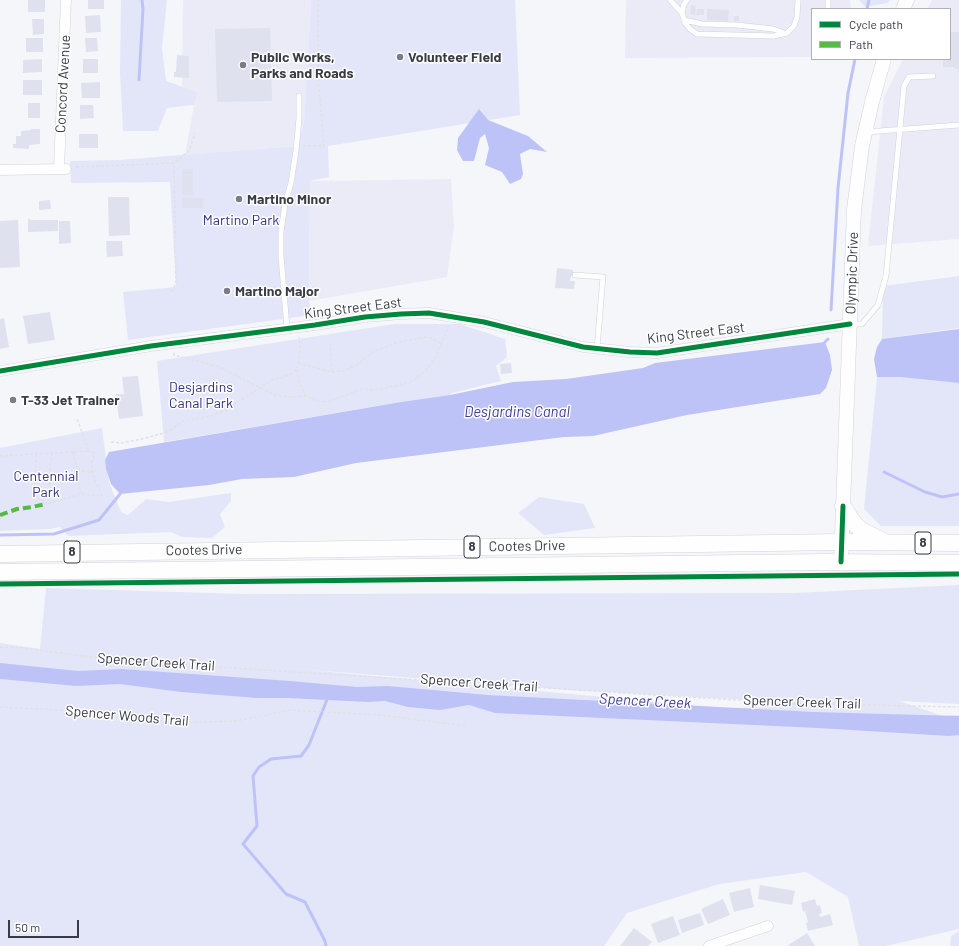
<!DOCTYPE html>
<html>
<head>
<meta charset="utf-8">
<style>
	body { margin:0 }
	#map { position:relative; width:959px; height:946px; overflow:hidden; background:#f5f6fa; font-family:Barlow,sans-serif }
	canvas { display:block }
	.legend { position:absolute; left:811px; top:8px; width:140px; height:52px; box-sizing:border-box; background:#fff; border:1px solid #b0b1b5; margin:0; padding:5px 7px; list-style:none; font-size:12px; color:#393b47 }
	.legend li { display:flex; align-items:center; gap:8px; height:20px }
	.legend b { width:20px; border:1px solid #b0b1b5 }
	.scale { position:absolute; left:8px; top:920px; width:71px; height:18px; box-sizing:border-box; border:2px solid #393b47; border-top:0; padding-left:5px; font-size:12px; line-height:14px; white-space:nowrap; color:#393b47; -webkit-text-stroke:3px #fff; paint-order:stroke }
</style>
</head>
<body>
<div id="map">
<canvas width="959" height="946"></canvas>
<ul class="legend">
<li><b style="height:5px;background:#00873e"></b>Cycle path</li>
<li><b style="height:5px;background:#58b947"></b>Path</li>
</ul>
<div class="scale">50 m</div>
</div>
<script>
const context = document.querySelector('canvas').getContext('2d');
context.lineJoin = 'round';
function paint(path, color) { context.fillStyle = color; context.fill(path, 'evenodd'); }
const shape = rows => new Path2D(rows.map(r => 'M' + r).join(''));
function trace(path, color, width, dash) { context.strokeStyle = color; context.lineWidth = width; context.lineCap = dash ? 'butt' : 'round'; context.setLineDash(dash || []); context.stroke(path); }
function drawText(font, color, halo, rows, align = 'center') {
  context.font = font + ' Barlow,sans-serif'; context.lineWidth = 3; context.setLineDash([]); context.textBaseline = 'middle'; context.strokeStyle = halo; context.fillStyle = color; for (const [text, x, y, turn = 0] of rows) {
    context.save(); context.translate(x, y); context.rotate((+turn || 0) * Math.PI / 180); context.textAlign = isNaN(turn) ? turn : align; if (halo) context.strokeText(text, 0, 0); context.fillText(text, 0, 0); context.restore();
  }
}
paint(shape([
	[183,0,311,0,304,123,297,146,185,155,194,105,198,92,182,86],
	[626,0,850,0,851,9,812,9,812,57,625,58],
	[932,0,959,0,959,239,868,246,884,97,903,59,950,59,950,9,927,9],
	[451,179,454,226,447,277,309,301,310,181]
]), '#eaebf6');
paint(shape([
	[121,0,167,0,162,48,166,81,198,92,194,105,167,108,158,131,123,131,120,72],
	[311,0,515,0,520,115,328,146,329,177,310,181,309,301,312,315,128,340,123,292,176,287,170,182,71,183,70,161,118,160,297,146,304,123],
	[859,0,890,0,887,3,865,7],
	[959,276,959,328,882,339,883,286],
	[394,324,460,324,505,339,507,357,496,366,501,381,452,393,450,395,401,402,164,442,157,361],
	[959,365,959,526,881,526,864,509,877,377],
	[102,428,109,482,121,512,128,515,146,499,169,502,231,493,231,501,220,514,225,527,212,538,182,537,171,532,68,536,60,527,50,529,0,531,0,448],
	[539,497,584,504,595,528,544,535,518,513],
	[959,585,959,704,899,701,943,716,959,715,959,929,886,946,859,946,848,897,806,872,719,884,627,913,604,946,0,946,0,643,40,649,46,588,244,594,794,593],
	[298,669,569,690,769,701,772,698,770,707,724,708],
	[959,931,959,946,950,946,951,936]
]), '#e3e6f9');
paint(shape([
	[479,109,488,120,528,136,547,152,530,149,520,154,523,174,521,179,510,184,502,172,485,165,489,148,485,134,480,138,474,161,463,161,457,150,458,138],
	[959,329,959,383,901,377,877,377,874,359,877,347,882,339],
	[825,342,830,355,832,370,826,388,820,394,687,415,593,436,564,437,356,463,294,477,242,479,209,485,120,494,111,484,106,469,105,460,109,452,401,402,450,395,513,382,566,379,643,368,655,363],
	[0,663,78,671,122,669,290,681,357,687,388,686,488,695,814,712,959,716,959,735,949,736,818,728,495,713,469,705,440,710,408,707,385,701,368,702,288,698,257,698,181,692,120,684,76,686,0,679]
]), '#bec3f7');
trace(shape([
	[867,9,869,0],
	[139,80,143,9,142,0],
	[831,310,838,188,848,93,855,59],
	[825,342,828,339],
	[884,472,925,492,942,497,959,494],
	[0,535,54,534,99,520,120,494],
	[326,946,325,941,305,902,286,894,243,844,257,826,253,776,259,767,271,759,301,756,309,745,328,697]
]), '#bec3f7', 3);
paint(shape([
	[28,0,45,0,45,12,28,12],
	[88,0,104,0,104,9,88,9],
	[691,5,696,6,695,15,690,14],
	[697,9,704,9,704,15,696,15],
	[707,9,729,10,728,21,707,20],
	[100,15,101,32,86,33,85,16],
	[734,16,739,16,739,21,734,21],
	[32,19,44,19,44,34,33,35],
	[270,28,272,101,217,102,215,29],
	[950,32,959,32,959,72,958,72,958,69,955,69,954,67,943,67,943,59,950,59],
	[26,38,43,38,43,52,26,52],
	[85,38,97,38,98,51,86,52],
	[177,55,189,56,189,78,174,77,174,72,176,72],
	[42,59,42,72,23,73,23,60],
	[83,59,98,59,98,73,83,73],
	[23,80,42,80,42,95,23,95],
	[100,82,100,98,82,98,81,83],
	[28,103,40,103,40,118,28,118],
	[80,105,93,105,94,118,80,119],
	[31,129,40,129,40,144,29,145,29,149,13,148,13,144,16,144,16,136,21,136,21,131,31,130],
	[79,134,98,134,98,148,79,148],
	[182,169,193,169,193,195,182,195],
	[108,197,129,197,130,235,109,236],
	[182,198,204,198,204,208,182,208],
	[50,200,51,209,39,210,39,201],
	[28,219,30,219,30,220,58,220,58,231,28,232],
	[18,220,20,267,0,268,0,221],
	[59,221,70,221,71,243,59,244],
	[106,241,122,241,123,256,107,257],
	[557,268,573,270,573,276,571,276,570,281,575,281,574,289,555,288],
	[50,312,55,340,28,344,23,316],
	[4,318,9,347,0,349,0,319],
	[511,363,512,373,501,374,500,364],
	[138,376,143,416,119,419,116,394,124,394,122,377],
	[760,885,795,891,792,905,758,899],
	[750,888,754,907,734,912,729,893],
	[723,899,730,915,708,924,701,909],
	[815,899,817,906,820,905,822,913,819,914,820,917,830,914,833,925,808,931,806,923,808,922,805,911,803,912,801,903],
	[700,913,704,925,682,933,678,920],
	[673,916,680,935,658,943,651,924],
	[634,928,652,942,648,946,620,946],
	[807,933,815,946,787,946]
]), '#dfe1ee');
const service = shape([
	[670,0,682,13,685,23,690,29,697,34,774,36,787,33,794,26,797,17,798,0],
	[828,0,828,9],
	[682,13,684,4,687,0],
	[684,20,702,24,737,25,773,29,784,33],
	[866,132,959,125],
	[575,275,603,277,597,348],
	[851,324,862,324,878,305,886,276,904,86,909,77,933,76],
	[287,328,281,256,281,232,285,204,291,183,296,151,299,118,299,96]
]);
const minor = shape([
	[59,168,66,0],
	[0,170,66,169],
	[0,371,151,346,315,325,365,317,401,314,429,313,484,322,583,347,630,352,657,353,850,324],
	[709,946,768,926]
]);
const secondary = shape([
	[903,9,907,0],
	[841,562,854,210,862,146,872,102,884,59]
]);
const primary = shape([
	[843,506,853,522,861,530,883,541],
	[0,554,841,542,959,543],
	[0,572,825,562,959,563]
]);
trace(service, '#d1d2db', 6);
trace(minor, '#d1d2db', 11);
trace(secondary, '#d1d2db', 15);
trace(primary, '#d1d2db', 17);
trace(shape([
	[303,146,324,146,318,76,318,0],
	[76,167,174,163,189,151,195,133],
	[171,292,176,284,174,163],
	[330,343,332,371],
	[174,353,174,355,217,366,275,395,287,397,306,396,316,401,327,402,362,389,374,390,395,386,414,380,424,372,435,359,449,326],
	[298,363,332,372,344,371,358,364,373,352,395,343,425,337,432,338,442,345],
	[297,370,300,384,306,396],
	[111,442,121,443,142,439,167,432,183,421,211,416,226,410,272,380,290,375,297,369,300,347,299,337],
	[73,452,77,469,78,482,81,493],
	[52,453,48,481,50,486,62,500],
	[36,454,35,480,44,502,46,504,81,494,102,496,93,475,92,461,95,453,89,451],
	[0,456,89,451,77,419],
	[77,469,85,472,93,472],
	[49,473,61,474,74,483,78,482],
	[36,480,40,479,44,482,49,483,60,482,64,477],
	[0,647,23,648,121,661,784,703,959,707],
	[0,707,98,712,177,723,235,721,292,710,379,715,467,726]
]), '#e0e1e2', 1.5, [3, 2]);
trace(service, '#fefefe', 5);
trace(minor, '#fefefe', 10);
trace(secondary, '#fefefe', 14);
trace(primary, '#fefefe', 16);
trace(shape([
	[0,515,17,509,32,507,46,504]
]), '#58b947', 4, [8, 4]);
trace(shape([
	[0,371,151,346,315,325,365,317,401,314,429,313,484,322,583,347,630,352,657,353,850,324],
	[841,562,843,506],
	[0,584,959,574]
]), '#00873e', 5);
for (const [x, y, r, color] of [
	[400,57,4,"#7b7c86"],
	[243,65,4,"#7b7c86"],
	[239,199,4,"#7b7c86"],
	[227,291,4,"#7b7c86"],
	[13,400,4,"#7b7c86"]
]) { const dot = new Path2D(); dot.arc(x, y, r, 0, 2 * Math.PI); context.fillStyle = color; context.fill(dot); trace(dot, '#fff', 1.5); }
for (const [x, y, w] of [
	[923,543,16],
	[472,547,16],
	[72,552,16]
]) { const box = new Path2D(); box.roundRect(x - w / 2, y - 11, w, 22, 3); context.fillStyle = '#fff'; context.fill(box); trace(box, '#393b47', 1); }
drawText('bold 13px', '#393b47', null, [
	["8",923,543],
	["8",472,547],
	["8",72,552]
]);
drawText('bold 14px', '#393b47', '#fff', [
	["Public Works,",251,57],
	["Parks and Roads",251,73],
	["Volunteer Field",408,57],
	["Martino Minor",247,199],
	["Martino Major",235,291],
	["T-33 Jet Trainer",21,400]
], 'left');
drawText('14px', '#393b47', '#fff', [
	["Concord Avenue",63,84,-87],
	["Olympic Drive",852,273,-88],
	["King Street East",353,308,-7],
	["King Street East",696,333,-7],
	["Cootes Drive",527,546,-1],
	["Cootes Drive",204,550,-1],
	["Spencer Creek Trail",156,662,4],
	["Spencer Creek Trail",479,683,4],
	["Spencer Creek Trail",802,702,2],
	["Spencer Woods Trail",127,716,5]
]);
drawText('14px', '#343083', '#fff', [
	["Martino Park",241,220],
	["Desjardins",201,387],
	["Canal Park",201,403],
	["Centennial",46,476],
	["Park",46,492]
]);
drawText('italic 15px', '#3f3e91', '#fff', [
	["Desjardins Canal",517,412],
	["Spencer Creek",645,701,3]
]);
</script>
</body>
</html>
